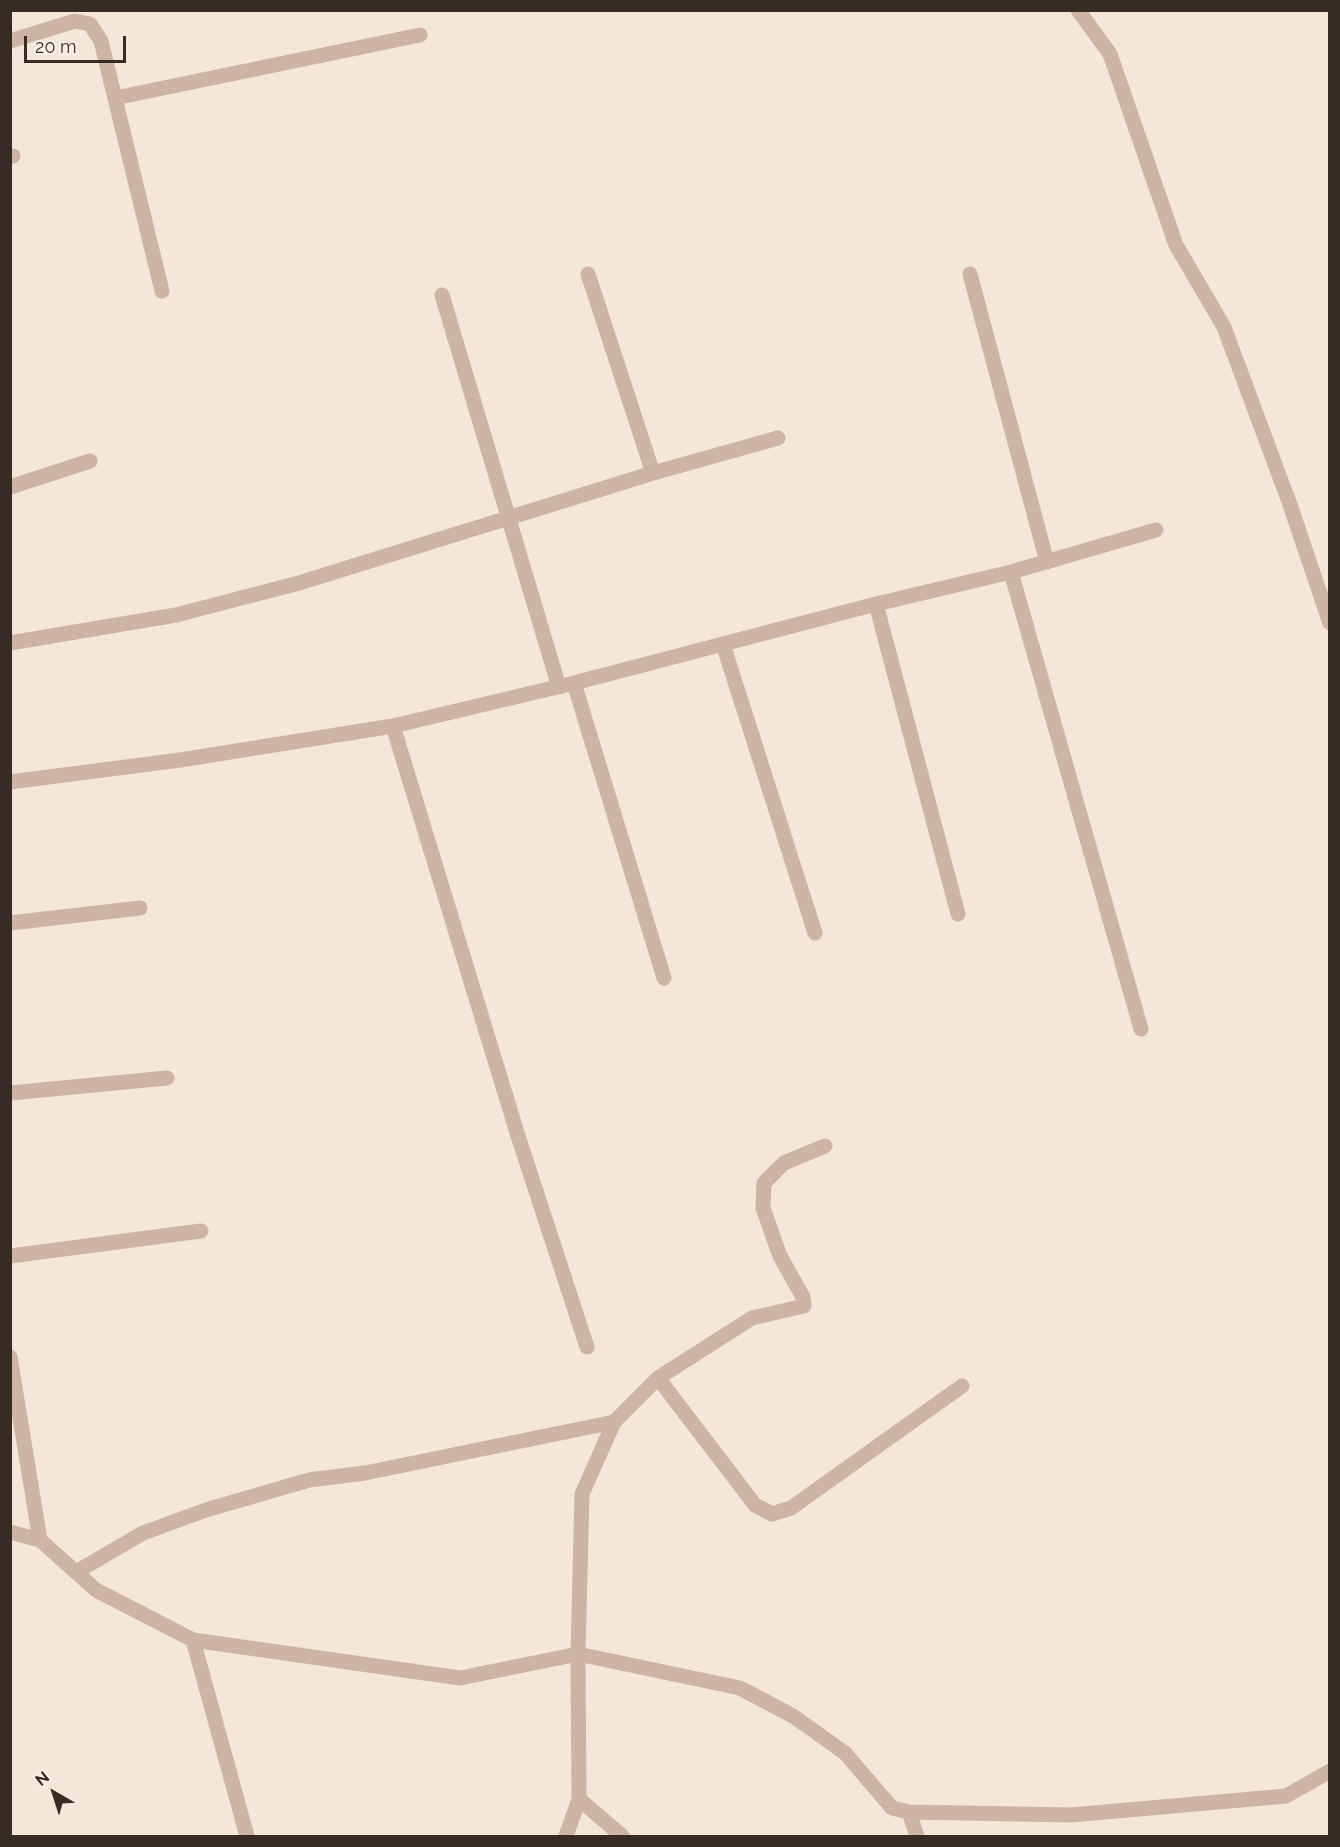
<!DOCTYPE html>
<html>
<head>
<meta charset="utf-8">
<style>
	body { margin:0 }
	#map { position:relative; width:1340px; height:1847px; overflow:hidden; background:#f4e6d9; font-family:Raleway,sans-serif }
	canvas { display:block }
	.frame { position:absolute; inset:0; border:12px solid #372b26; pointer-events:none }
	.north { position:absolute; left:24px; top:1763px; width:60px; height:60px; -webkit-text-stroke:4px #fbf0e6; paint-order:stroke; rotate:321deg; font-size:16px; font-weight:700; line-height:24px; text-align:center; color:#372b26 }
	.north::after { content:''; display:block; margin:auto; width:21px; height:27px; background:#372b26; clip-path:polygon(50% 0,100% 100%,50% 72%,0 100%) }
	.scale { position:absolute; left:24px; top:36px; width:102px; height:27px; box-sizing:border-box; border:3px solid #372b26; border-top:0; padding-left:8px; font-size:18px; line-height:21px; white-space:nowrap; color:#372b26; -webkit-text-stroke:4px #fbf0e6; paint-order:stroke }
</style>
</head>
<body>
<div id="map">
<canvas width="1340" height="1847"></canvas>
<div class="frame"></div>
<div class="north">N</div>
<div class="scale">20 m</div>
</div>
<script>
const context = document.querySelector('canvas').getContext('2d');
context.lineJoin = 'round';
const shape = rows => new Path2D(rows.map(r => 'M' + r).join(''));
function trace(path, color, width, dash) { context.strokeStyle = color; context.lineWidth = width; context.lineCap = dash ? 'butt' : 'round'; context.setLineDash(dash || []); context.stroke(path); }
trace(shape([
	[1078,10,1110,54,1176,245,1224,327,1289,502,1330,623],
	[10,41,75,21,90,24,101,41,162,291],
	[115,98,420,35],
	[10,157,13,156],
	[588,274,653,473],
	[970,274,1047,562],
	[442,295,559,687],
	[10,487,90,461],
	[1011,572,1141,1029],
	[876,604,958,914],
	[10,643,176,615,299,583,653,473,778,438],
	[723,644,815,933],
	[574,683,664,978],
	[393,726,518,1136,587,1347],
	[10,782,180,760,393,726,574,683,876,604,1011,572,1156,530],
	[10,923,140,908],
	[10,1093,167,1078],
	[10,1256,201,1231],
	[10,1357,40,1540],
	[658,1378,755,1505,772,1514,791,1508,962,1386],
	[10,1532,40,1540,96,1590,193,1640,460,1678,578,1654,740,1688,793,1716,845,1753,892,1808,909,1812,1071,1815,1286,1796,1330,1771],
	[76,1572,143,1533,206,1510,309,1480,365,1473,614,1422,658,1378,752,1318,804,1306,803,1297,780,1256,763,1208,764,1183,784,1163,825,1146],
	[193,1640,247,1836],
	[579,1799,622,1836],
	[909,1812,917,1836],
	[566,1836,579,1799,578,1654,582,1494,614,1422]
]), '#cdb4a4', 15);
</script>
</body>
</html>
